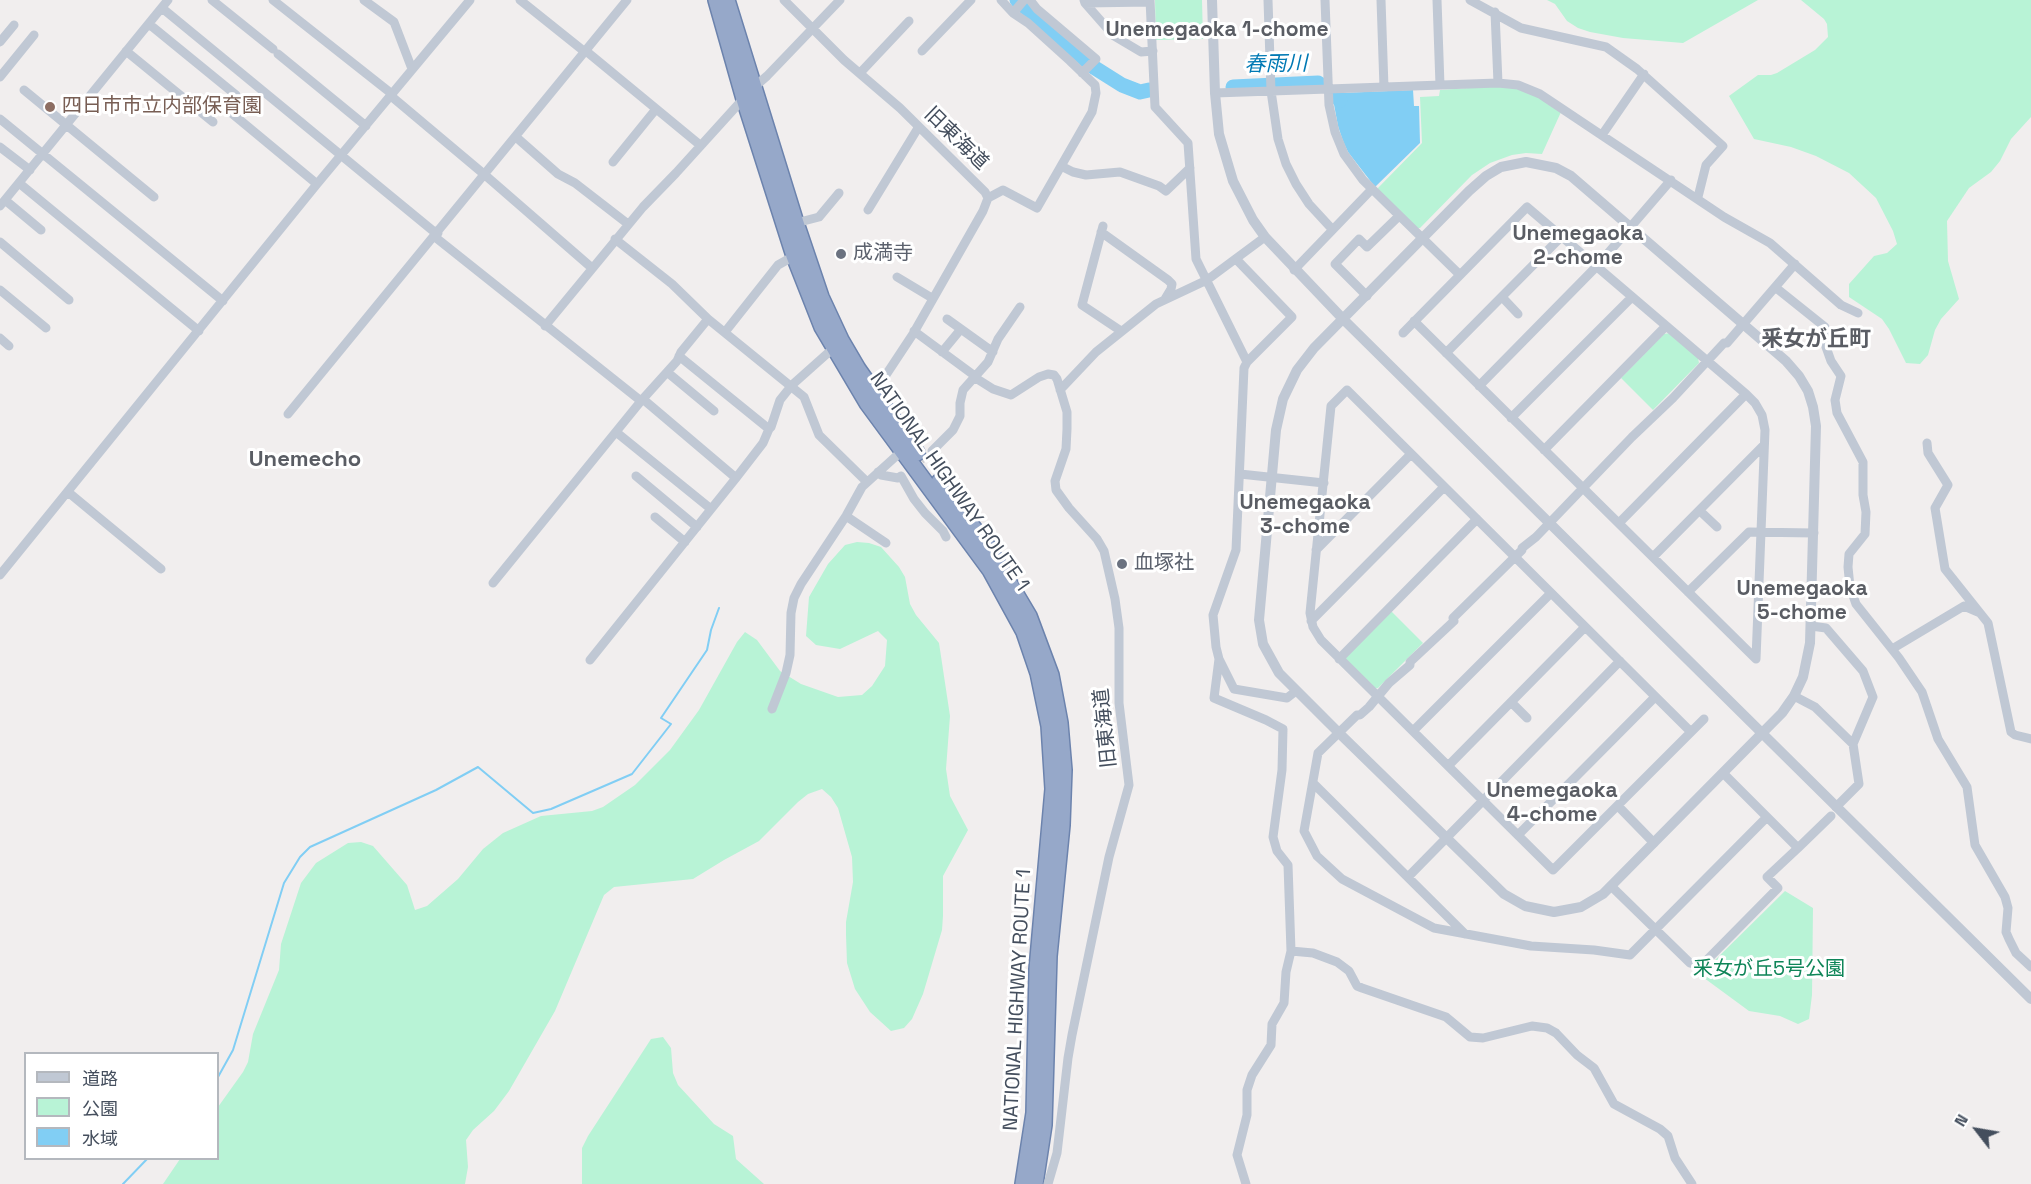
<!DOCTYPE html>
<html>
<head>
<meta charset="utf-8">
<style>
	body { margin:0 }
	#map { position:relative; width:2031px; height:1184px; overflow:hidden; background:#f1eeee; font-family:"Space Grotesk","Noto Sans JP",sans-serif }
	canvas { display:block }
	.legend { position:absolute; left:24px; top:1052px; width:195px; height:108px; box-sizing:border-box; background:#fff; border:2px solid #b4b8be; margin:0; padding:8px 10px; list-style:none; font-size:18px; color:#444e5d }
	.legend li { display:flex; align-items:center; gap:12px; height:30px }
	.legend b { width:30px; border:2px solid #b4b8be }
	.north { position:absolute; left:1947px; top:1100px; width:60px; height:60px; -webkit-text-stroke:4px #fff; paint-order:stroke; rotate:301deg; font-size:16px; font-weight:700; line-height:24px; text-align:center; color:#444e5d }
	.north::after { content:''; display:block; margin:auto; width:21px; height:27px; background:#444e5d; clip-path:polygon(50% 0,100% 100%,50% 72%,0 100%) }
</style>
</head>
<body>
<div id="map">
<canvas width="2031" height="1184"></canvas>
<ul class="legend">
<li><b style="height:8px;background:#c0c8d4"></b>道路</li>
<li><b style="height:16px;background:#b8f3d6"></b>公園</li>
<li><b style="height:16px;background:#81cef4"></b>水域</li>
</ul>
<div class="north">N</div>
</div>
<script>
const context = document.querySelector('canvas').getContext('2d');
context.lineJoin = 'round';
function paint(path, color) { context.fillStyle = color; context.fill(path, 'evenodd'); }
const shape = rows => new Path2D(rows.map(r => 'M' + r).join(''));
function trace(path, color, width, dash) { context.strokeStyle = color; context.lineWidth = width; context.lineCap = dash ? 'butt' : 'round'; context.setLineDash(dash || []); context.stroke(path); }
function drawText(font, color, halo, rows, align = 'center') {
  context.font = font + ' "Space Grotesk","Noto Sans JP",sans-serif'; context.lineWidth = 6; context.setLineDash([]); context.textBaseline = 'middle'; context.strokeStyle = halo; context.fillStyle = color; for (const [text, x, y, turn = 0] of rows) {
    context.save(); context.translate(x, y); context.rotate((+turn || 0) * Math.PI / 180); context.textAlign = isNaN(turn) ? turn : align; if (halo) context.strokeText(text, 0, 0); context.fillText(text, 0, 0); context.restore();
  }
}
paint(shape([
	[1155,0,1202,0,1203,39,1156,40],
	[1547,0,1758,0,1683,43,1623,38,1590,32,1578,28,1567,21,1555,4],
	[1801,0,2031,0,2031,117,2011,139,2000,161,1991,172,1969,188,1947,221,1948,261,1959,299,1941,319,1935,330,1928,355,1920,364,1906,363,1889,329,1882,319,1849,297,1849,284,1874,256,1887,253,1897,244,1893,231,1876,198,1849,173,1816,156,1791,147,1754,139,1729,96,1758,75,1771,75,1777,73,1815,50,1828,37,1827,24,1824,19],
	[1496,86,1516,88,1533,94,1561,112,1542,154,1526,153,1512,155,1490,163,1472,175,1420,228,1417,228,1377,189,1422,143,1420,97,1439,96,1440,90],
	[1670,333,1698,358,1699,363,1653,410,1621,378,1664,334],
	[857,542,869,543,881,547,899,567,905,577,910,604,916,615,939,643,950,716,946,769,950,796,968,830,943,876,943,916,942,930,923,994,912,1019,904,1028,891,1031,870,1012,855,989,847,963,846,935,846,922,853,882,852,857,838,808,831,797,822,789,808,794,798,802,759,841,724,860,693,879,614,887,604,895,555,1011,509,1091,494,1111,473,1130,466,1140,468,1167,465,1184,163,1184,180,1159,218,1158,218,1107,243,1072,248,1062,253,1034,279,970,281,944,301,883,316,863,348,843,361,842,373,846,407,885,415,910,427,906,458,879,483,849,503,833,541,816,592,811,603,807,635,785,670,750,699,710,737,642,745,632,757,640,780,671,801,684,838,697,862,695,872,686,885,666,887,640,878,631,840,649,816,645,806,636,809,597,828,564,845,545],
	[1391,611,1423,643,1378,688,1373,689,1346,661,1346,656],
	[1785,891,1813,908,1812,995,1809,1019,1798,1024,1780,1016,1749,1011,1700,975],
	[663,1037,671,1048,673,1073,678,1085,714,1124,733,1136,736,1159,764,1184,582,1184,582,1148,588,1136,651,1039]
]), '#b8f3d6');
paint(shape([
	[1413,90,1414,106,1419,106,1420,143,1375,187,1348,152,1343,141,1338,126,1333,99,1338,98,1340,93]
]), '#81cef4');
trace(shape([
	[218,1077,233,1050,284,883,300,857,310,847,436,790,478,767,533,813,551,809,632,774,671,724,661,718,707,650,711,630,719,608],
	[123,1184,148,1158]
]), '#81cef4', 2);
trace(shape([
	[1017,0,1095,68,1122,85,1140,92,1149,90],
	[1233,87,1318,83,1321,85],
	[1335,96,1340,100]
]), '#81cef4', 15);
trace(shape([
	[910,468,932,451]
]), '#ceced1', 9, [9, 4.5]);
const trunk = shape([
	[716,0,744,99,794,256,822,327,867,403,990,570,1024,632,1038,673,1049,726,1053,789,1037,969,1034,1113,1023,1184],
	[727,0,796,223,821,297,841,340,858,369,917,453],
	[939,482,988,547,1029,616,1051,675,1060,723,1064,770,1062,825,1049,956,1044,1125,1035,1184]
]);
trace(trunk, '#6c83ad', 18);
trace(shape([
	[212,0,273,49],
	[273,0,392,94],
	[364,0,394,22,412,69],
	[520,0,585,52],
	[784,0,844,60,900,108,985,192,988,198,983,211,913,334,874,393],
	[1030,0,1037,9,1096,59,1082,73],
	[1084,0,1085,3,1114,36,1141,52,1153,51],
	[1150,0,1155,107,1188,143,1196,259,1247,362],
	[1268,0,1271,91,1278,139,1286,164,1296,184,1309,204,1332,229],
	[1325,0,1329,105,1335,132,1344,154,1363,180,1460,275],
	[1381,0,1384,87],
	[1437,0,1440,85],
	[1470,0,1521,28,1606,47,1637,69,1723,146,1706,165,1698,197],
	[1085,3,1150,2],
	[162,8,432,230,438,233],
	[1495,12,1498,83],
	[1013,13,1024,0],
	[149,24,236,95],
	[0,42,14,25],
	[126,51,213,122],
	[586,51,700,145],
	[922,51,971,0],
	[278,54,366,126],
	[860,73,909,21],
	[0,77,34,35],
	[24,90,154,197],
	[1215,93,1498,83,1518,85,1540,94,1724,217,1770,243,1841,305,1858,313],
	[391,96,485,175,592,268],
	[229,111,317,184],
	[0,119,223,301],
	[1602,135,1644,74],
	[516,137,558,174,575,183,628,224],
	[0,147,30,170],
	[613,162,656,109],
	[1061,166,1073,172,1086,175,1120,172,1159,186,1166,191,1190,168],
	[19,183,199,331],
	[988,198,1003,190,1037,208,1092,112,1096,93,1095,85,1070,61,1028,23,1013,13,1001,0],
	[5,200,41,230],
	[0,206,168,0],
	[868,210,918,128],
	[796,223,819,217,839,193],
	[1103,226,1082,305,1121,331],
	[1101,232,1168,280,1172,284,1171,289,1165,299],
	[435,237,641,401],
	[615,239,672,284,708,319],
	[0,242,69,300],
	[1236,259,1292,317,1247,362,1244,368,1236,550,1213,615,1216,647,1219,659,1214,698,1266,720,1283,729,1282,770,1273,837,1277,851,1288,865,1291,951,1286,972,1284,1003,1272,1024,1271,1045,1252,1075,1247,1090,1247,1115,1237,1155,1246,1184],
	[1294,270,1372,189],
	[897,277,932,298],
	[1775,287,1825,327,1826,347,1831,361,1841,376,1835,400,1837,413,1863,462,1863,495,1866,512,1865,534,1849,554,1848,567,1850,587,1856,604,1899,658,1922,692,1938,739,1967,787,1975,845,2005,897,2008,908,2006,932,2009,939,2016,953,2031,967],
	[0,290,46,328],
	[1367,296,1335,264,1359,239,1367,247,1399,216],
	[1502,297,1518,314],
	[947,319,993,352],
	[1414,321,1756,659],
	[545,326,643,207,676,173,753,88,767,76,840,0],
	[914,331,975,376],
	[725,332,778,265,794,256],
	[1403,333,1527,207,1746,394,1755,403,1762,415,1765,430,1756,659],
	[0,338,9,346],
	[942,352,961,329],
	[1446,353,1561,237],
	[667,372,714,411],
	[974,377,993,389,1011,395,1039,377,1048,374,1054,375,1057,379,1067,412,1067,429,1066,449,1055,481,1056,490,1069,508,1097,539,1104,551,1115,599,1119,628,1119,703,1129,785,1109,857,1072,1035,1068,1058,1057,1153,1048,1184],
	[1479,386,1597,266,1671,180],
	[1060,390,1096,352,1156,304,1207,280,1265,237],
	[1347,390,1691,732,1553,870,1321,640,1313,627,1310,613,1331,406,1347,390],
	[644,400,736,478],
	[288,414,627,0],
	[1511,418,1632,297],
	[769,429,771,427,780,400,792,385,838,344],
	[616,432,711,509],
	[1927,443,1928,453,1948,485,1935,508,1945,569,1988,623,2011,732,2015,735,2031,739],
	[1544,450,1666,326],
	[932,451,953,430,960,416,960,403,963,390,988,362,998,339,1020,307],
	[878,472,881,475,898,478,901,476,914,499,925,513,943,531,946,537],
	[1240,474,1324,483],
	[636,476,697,527],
	[68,492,161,569],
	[1700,511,1717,527],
	[846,516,886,543],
	[655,517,685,542],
	[1619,523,1746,394],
	[1316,550,1411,454],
	[1653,557,1764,445],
	[0,575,317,184,470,0],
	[493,583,641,401,677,361,681,352,708,319,804,397,819,435,867,482],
	[1688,592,1749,532,1814,533],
	[1311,621,1444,487],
	[1811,626,1826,628,1863,671,1873,697,1853,744,1859,784,1836,807],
	[1892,649,1964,606,1978,612],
	[1219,659,1234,689,1287,698,1296,691],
	[1339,659,1477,519],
	[590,660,736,478,763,443,769,429,679,356],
	[1794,696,1815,707,1853,744],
	[1511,702,1527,718],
	[772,709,786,673,790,655,791,613,794,598,801,584,846,516,862,487,904,449],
	[1413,731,1551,593],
	[1691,732,1704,719],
	[1448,766,1585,627],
	[1313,783,1465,934],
	[1618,806,1654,843],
	[1767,817,1630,955,1594,950,1531,946,1434,928,1342,879,1317,856,1304,831,1318,753,1357,715,1360,715,1369,707,1389,683,1410,665,1410,662,1454,621,1453,618,1522,550,1522,548,1536,537,1632,437,1673,398,1724,343,1727,343,1795,264],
	[1518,835,1655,697],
	[1798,848,1831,816],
	[1408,877,1620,661],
	[1611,886,1690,963,1702,965,1778,888,1767,877,1798,848,1723,773],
	[1291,951,1313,953,1337,962,1349,971,1357,986,1362,988,1446,1017,1470,1037,1483,1038,1532,1026,1547,1028,1556,1033,1577,1055,1594,1068,1614,1104,1660,1129,1668,1136,1675,1158,1692,1184]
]), '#c0c8d4', 9);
trace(shape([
	[1212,0,1215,93,1219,134,1233,181,1253,220,1265,237,1343,319,2031,999],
	[1526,162,1556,168,1571,176,1786,361,1799,376,1808,391,1813,407,1816,426,1810,643,1803,677,1794,696,1782,713,1603,894,1581,907,1554,912,1525,906,1504,894,1340,734,1279,673,1263,644,1259,620,1276,430,1283,399,1297,370,1314,348,1469,191,1486,176,1501,167,1526,162]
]), '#c0c8d4', 10);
trace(trunk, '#96a8c9', 15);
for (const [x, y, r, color] of [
	[50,107,6,"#8d6e63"],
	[841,254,6,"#6b7280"],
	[1122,564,6,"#6b7280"]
]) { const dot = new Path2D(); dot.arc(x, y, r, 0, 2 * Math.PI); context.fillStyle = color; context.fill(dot); trace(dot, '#fff', 2); }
drawText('20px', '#785e54', '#fff', [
	["四日市市立内部保育園",62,107]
], 'left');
drawText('20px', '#444e5d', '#fff', [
	["旧東海道",956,139,44],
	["NATIONAL HIGHWAY ROUTE 1",949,482,55],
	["旧東海道",1106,728,-96],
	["NATIONAL HIGHWAY ROUTE 1",1018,1000,-87]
]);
drawText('20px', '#5b616d', '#fff', [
	["成満寺",853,254],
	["血塚社",1134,564]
], 'left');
drawText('20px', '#0f8558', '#fff', [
	["釆女が丘5号公園",1769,970]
]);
drawText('bold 21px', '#5a5d64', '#fff', [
	["Unemegaoka 1-chome",1217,30],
	["Unemegaoka",1578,234],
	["2-chome",1578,258],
	["Unemegaoka",1305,503],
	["3-chome",1305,527],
	["Unemegaoka",1802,589],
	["5-chome",1802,613],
	["Unemegaoka",1552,791],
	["4-chome",1552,815]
]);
drawText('italic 21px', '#0079b4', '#fff', [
	["春雨川",1276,65,-1]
]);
drawText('bold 22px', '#5a5d64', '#fff', [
	["釆女が丘町",1816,340],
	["Unemecho",305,460]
]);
</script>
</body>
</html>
